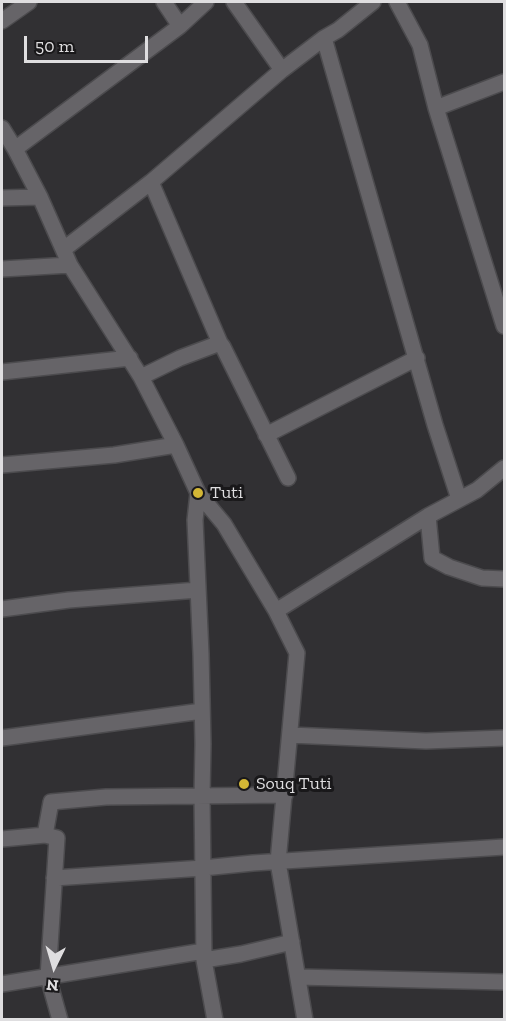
<!DOCTYPE html>
<html>
<head>
<meta charset="utf-8">
<style>
	body { margin:0 }
	#map { position:relative; width:506px; height:1021px; overflow:hidden; background:#313033; font-family:"Zilla Slab",serif }
	canvas { display:block }
	.frame { position:absolute; inset:0; border:3px solid #dfdee0; pointer-events:none }
	.north { position:absolute; left:24px; top:937px; width:60px; height:60px; -webkit-text-stroke:4px #19181a; paint-order:stroke; rotate:185deg; font-size:16px; font-weight:700; line-height:24px; text-align:center; color:#dfdee0 }
	.north::after { content:''; display:block; margin:auto; width:21px; height:27px; background:#dfdee0; clip-path:polygon(50% 0,100% 100%,50% 72%,0 100%) }
	.scale { position:absolute; left:24px; top:36px; width:124px; height:27px; box-sizing:border-box; border:3px solid #dfdee0; border-top:0; padding-left:8px; font-size:18px; line-height:21px; white-space:nowrap; color:#dfdee0; -webkit-text-stroke:4px #19181a; paint-order:stroke }
</style>
</head>
<body>
<div id="map">
<canvas width="506" height="1021"></canvas>
<div class="frame"></div>
<div class="north">N</div>
<div class="scale">50 m</div>
</div>
<script>
const context = document.querySelector('canvas').getContext('2d');
context.lineJoin = 'round';
const shape = rows => new Path2D(rows.map(r => 'M' + r).join(''));
function trace(path, color, width, dash) { context.strokeStyle = color; context.lineWidth = width; context.lineCap = dash ? 'butt' : 'round'; context.setLineDash(dash || []); context.stroke(path); }
function drawText(font, color, halo, rows, align = 'center') {
  context.font = font + ' "Zilla Slab",serif'; context.lineWidth = 6; context.setLineDash([]); context.textBaseline = 'middle'; context.strokeStyle = halo; context.fillStyle = color; for (const [text, x, y, turn = 0] of rows) {
    context.save(); context.translate(x, y); context.rotate((+turn || 0) * Math.PI / 180); context.textAlign = isNaN(turn) ? turn : align; if (halo) context.strokeText(text, 0, 0); context.fillText(text, 0, 0); context.restore();
  }
}
const minor = shape([
	[164,2,180,26],
	[234,2,282,70],
	[397,2,420,45,436,108,504,326],
	[2,21,29,2],
	[324,38,435,425,459,499],
	[436,108,504,82],
	[2,128,15,149,40,197,70,265,141,377,176,445,198,493,224,524,276,611,297,653,278,862,305,1020],
	[15,149,180,26,206,2],
	[151,182,220,343,223,347,288,478],
	[2,198,40,197],
	[64,249,151,182,282,70,324,38,338,30,373,2],
	[2,269,70,265],
	[2,372,130,358],
	[141,377,180,358,220,343],
	[266,435,417,358],
	[2,465,114,455,176,445],
	[198,493,195,520,201,654,203,744,202,796,204,960,215,1020],
	[428,516,432,558,449,567,482,578,504,579],
	[2,609,69,600,198,590],
	[276,611,428,516,477,490,504,468],
	[290,735,426,741,504,738],
	[2,738,202,711],
	[2,839,45,835],
	[54,878,203,868,253,863,504,847],
	[204,960,241,954,292,942],
	[298,977,504,982],
	[2,984,204,951],
	[60,1020,48,977,57,838,45,835,51,802,106,797,285,795]
]);
trace(minor, '#4c4b4e', 18);
trace(minor, '#666468', 15);
for (const [x, y, r, color] of [
	[198,493,6,"#d3b635"],
	[244,784,6,"#d3b635"]
]) { const dot = new Path2D(); dot.arc(x, y, r, 0, 2 * Math.PI); context.fillStyle = color; context.fill(dot); trace(dot, '#19181a', 2); }
drawText('18px', '#dfdee0', '#19181a', [
	["Tuti",210,493],
	["Souq Tuti",256,784]
], 'left');
</script>
</body>
</html>
